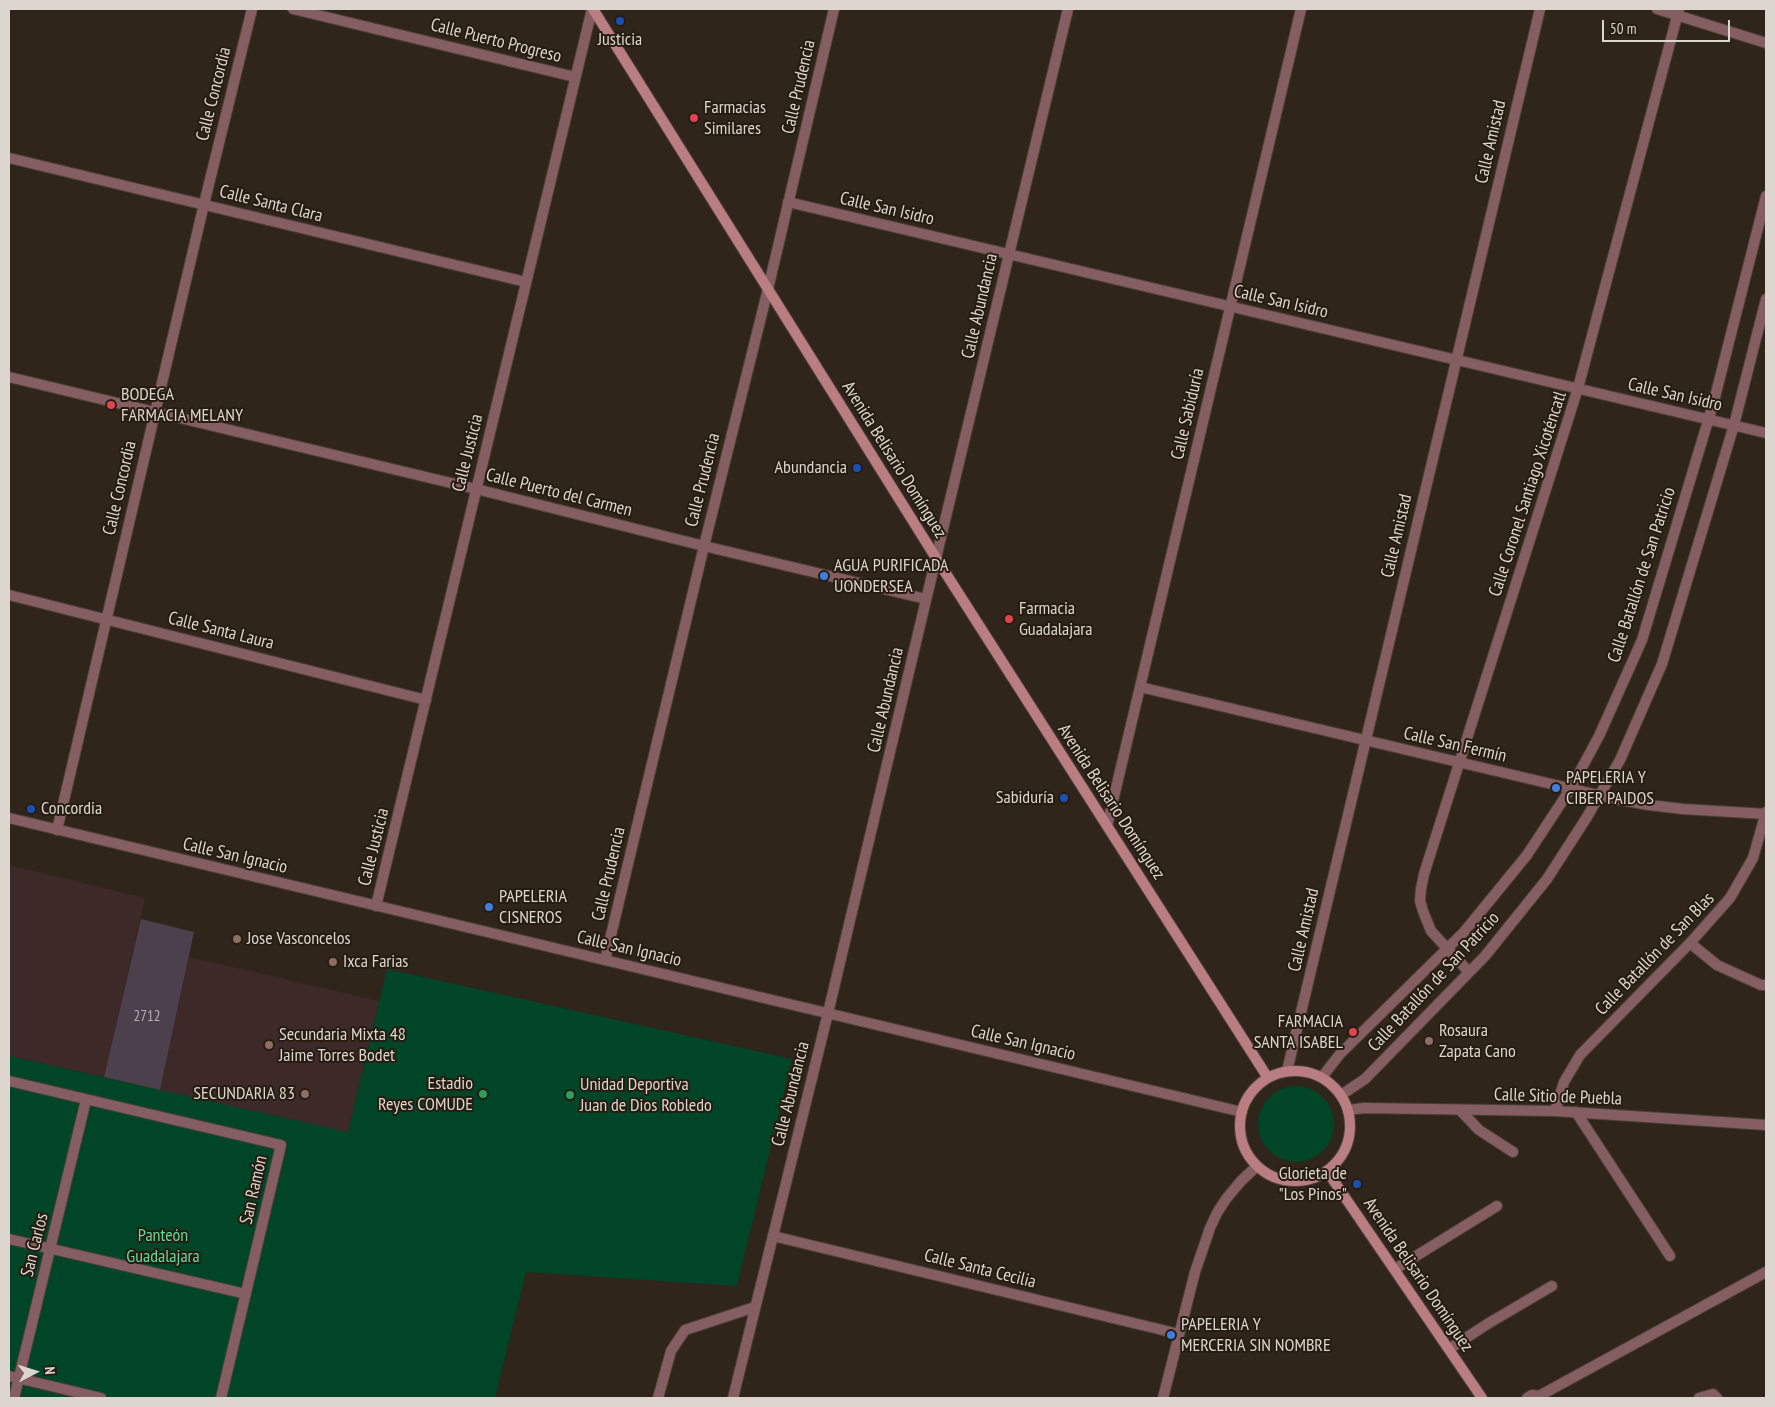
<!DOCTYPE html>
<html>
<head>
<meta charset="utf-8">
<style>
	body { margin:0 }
	#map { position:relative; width:1775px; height:1407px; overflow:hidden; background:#30251b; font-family:"PT Sans Narrow",sans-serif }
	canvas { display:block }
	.frame { position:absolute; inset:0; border:10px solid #ddd6cf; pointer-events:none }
	.north { position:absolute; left:10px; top:1347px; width:50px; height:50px; -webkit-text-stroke:4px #261c11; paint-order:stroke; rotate:85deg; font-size:14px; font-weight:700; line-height:20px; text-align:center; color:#ddd6cf }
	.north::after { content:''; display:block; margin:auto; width:18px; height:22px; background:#ddd6cf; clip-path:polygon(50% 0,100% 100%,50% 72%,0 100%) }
	.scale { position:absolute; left:1602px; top:20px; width:128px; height:22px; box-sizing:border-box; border:2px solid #ddd6cf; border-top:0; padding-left:6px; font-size:15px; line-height:18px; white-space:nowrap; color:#ddd6cf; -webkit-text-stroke:4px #261c11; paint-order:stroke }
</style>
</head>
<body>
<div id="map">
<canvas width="1775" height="1407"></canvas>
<div class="frame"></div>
<div class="north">N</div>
<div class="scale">50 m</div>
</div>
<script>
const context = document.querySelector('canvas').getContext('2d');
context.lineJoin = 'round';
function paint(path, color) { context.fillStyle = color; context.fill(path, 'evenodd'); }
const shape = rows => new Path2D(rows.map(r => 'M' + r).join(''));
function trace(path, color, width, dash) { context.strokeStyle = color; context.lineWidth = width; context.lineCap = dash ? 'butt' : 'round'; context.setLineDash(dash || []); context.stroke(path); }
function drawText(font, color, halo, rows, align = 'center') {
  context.font = font + ' "PT Sans Narrow",sans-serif'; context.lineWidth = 4; context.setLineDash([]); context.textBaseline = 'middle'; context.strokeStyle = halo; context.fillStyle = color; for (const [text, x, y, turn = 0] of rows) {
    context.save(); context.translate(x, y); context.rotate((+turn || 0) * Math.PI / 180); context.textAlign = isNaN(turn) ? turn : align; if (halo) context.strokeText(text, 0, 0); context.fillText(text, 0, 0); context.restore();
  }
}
paint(shape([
	[9,865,145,898,104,1077,9,1056],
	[189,957,379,1001,348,1132,160,1090]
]), '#3d2927');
paint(shape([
	[387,969,792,1059,737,1286,526,1272,495,1398,9,1398,9,1056,348,1132],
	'1258 1124a38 38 0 1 1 76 0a38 38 0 1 1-76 0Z'
]), '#014528');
paint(shape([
	[141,919,194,932,160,1090,104,1077]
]), '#4b404c');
const service = shape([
	[9,1081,281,1145,221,1398],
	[1460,1110,1479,1130,1513,1152],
	[9,1239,246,1294],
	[9,1376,101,1398],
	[14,1398,86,1100],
	[658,1398,671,1351,685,1330,755,1307],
	[1699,1398,1713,1394,1717,1398]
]);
const minor = shape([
	[293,9,575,77],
	[1657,9,1766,43],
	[9,158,526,282],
	[788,202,1766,433],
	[9,377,476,489,704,546,926,599],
	[936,558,1068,9],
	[9,595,426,700],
	[1140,687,1615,799,1649,805,1683,809,1766,814],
	[1107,826,1301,9],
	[57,830,204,204,252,9],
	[1690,943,1717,965,1761,985,1766,985],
	[605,960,704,546,768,289,834,9],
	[1469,972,1431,931,1423,911,1420,901,1421,889,1424,874,1578,388,1679,9],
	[1287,1071,1540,9],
	[1322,1077,1340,1054,1464,932,1527,855,1571,788,1599,736,1642,640,1714,401,1766,196],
	[1341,1095,1365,1079,1485,956,1547,879,1587,817,1620,760,1662,664,1734,425,1766,299],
	[1348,1110,1364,1108,1555,1111,1766,1125],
	[1555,1111,1564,1082,1580,1055,1690,943,1730,898,1753,858,1766,812],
	[1576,1112,1670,1256],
	[773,1236,1179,1334],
	[1395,1269,1497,1206],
	[1449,1349,1489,1323,1552,1286],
	[1163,1398,1195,1272,1210,1228,1217,1213,1226,1199,1241,1181,1257,1166],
	[1527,1398,1532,1395,1539,1396,1766,1272]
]);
const tertiary = shape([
	[9,818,1242,1112],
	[376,906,592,9],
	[733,1398,828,1013,936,558]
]);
const secondary = shape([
	[593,9,936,558,1268,1078],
	'1240 1126a55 55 0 1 1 110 0a55 55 0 1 1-110 0Z',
	[1327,1171,1482,1398]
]);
trace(service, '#4c4138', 12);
trace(minor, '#4c4138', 12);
trace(tertiary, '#4c4138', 12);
trace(secondary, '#4c4138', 12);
trace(service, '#855e61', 10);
trace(minor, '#855e61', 10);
trace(tertiary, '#855e61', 10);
trace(secondary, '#ba7d82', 10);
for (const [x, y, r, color] of [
	[620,21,5,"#1a4fb4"],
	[694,118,5,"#e0444e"],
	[111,405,5,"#e0444e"],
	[857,468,5,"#1a4fb4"],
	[824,576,5,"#3f7fe0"],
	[1009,619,5,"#e0444e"],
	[1556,788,5,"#3f7fe0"],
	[1064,798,5,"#1a4fb4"],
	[31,809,5,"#1a4fb4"],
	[489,907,5,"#3f7fe0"],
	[237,939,5,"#8d6e63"],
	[333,962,5,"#8d6e63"],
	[1353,1032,5,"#e0444e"],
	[1429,1041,5,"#8d6e63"],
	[269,1045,5,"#8d6e63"],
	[305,1094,5,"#8d6e63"],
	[483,1094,5,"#2e9e5b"],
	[570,1095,5,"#2e9e5b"],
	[1357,1184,5,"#1a4fb4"],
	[1171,1335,5,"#3f7fe0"]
]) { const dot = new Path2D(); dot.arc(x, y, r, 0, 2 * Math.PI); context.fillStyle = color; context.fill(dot); trace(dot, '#261c11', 2); }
drawText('15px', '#b8b0ae', null, [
	["2712",147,1017]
]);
drawText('18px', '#ddd6cf', '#261c11', [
	["Justicia",620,40,"center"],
	["Farmacias",704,108],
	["Similares",704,129],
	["BODEGA",121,395],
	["FARMACIA MELANY",121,416],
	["Abundancia",847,468,"right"],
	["AGUA PURIFICADA",834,566],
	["UONDERSEA",834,587],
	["Farmacia",1019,609],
	["Guadalajara",1019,630],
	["PAPELERIA Y",1566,778],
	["CIBER PAIDOS",1566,799],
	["Sabiduría",1054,798,"right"],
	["Concordia",41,809],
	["PAPELERIA",499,897],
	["CISNEROS",499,918],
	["Jose Vasconcelos",247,939],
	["Ixca Farias",343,962],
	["FARMACIA",1343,1022,"right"],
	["SANTA ISABEL",1343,1043,"right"],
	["Rosaura",1439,1031],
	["Zapata Cano",1439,1052],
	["Secundaria Mixta 48",279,1035],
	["Jaime Torres Bodet",279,1056],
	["Estadio",473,1084,"right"],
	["Reyes COMUDE",473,1105,"right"],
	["Unidad Deportiva",580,1085],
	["Juan de Dios Robledo",580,1106],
	["SECUNDARIA 83",295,1094,"right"],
	["Glorieta de",1347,1174,"right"],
	["\"Los Pinos\"",1347,1195,"right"],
	["PAPELERIA Y",1181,1325],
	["MERCERIA SIN NOMBRE",1181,1346]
], 'left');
drawText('18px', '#ddd6cf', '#261c11', [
	["Calle Puerto Progreso",496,41,14],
	["Calle Prudencia",799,87,-77],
	["Calle Concordia",214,94,-76],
	["Calle Amistad",1491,142,-77],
	["Calle Santa Clara",271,204,14],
	["Calle San Isidro",887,209,13],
	["Calle San Isidro",1281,302,13],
	["Calle Abundancia",980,306,-77],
	["Calle San Isidro",1675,395,13],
	["Calle Sabiduría",1188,414,-77],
	["Calle Justicia",468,453,-76],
	["Avenida Belisario Domínguez",894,460,58],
	["Calle Prudencia",703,480,-76],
	["Calle Concordia",120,488,-77],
	["Calle Puerto del Carmen",559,493,14],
	["Calle Coronel Santiago Xicoténcatl",1528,494,-72],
	["Calle Amistad",1397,536,-77],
	["Calle Batallón de San Patricio",1642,575,-72],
	["Calle Santa Laura",221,631,14],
	["Calle Abundancia",886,700,-77],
	["Calle San Fermín",1455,745,13],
	["Avenida Belisario Domínguez",1111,802,57],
	["Calle Justicia",374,847,-76],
	["Calle San Ignacio",235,856,13],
	["Calle Prudencia",609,874,-77],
	["Calle Amistad",1304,930,-77],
	["Calle San Ignacio",629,949,13],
	["Calle Batallón de San Blas",1655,954,-46],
	["Calle Batallón de San Patricio",1434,982,-47],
	["Calle San Ignacio",1023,1043,13],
	["Calle Abundancia",791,1094,-76],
	["Calle Sitio de Puebla",1558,1097,2],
	["San Ramón",254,1190,-77],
	["San Carlos",35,1245,-76],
	["Calle Santa Cecilia",980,1269,14],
	["Avenida Belisario Domínguez",1418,1275,56]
]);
drawText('18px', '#60da9a', '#261c11', [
	["Panteón",163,1236],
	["Guadalajara",163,1257]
]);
</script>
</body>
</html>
